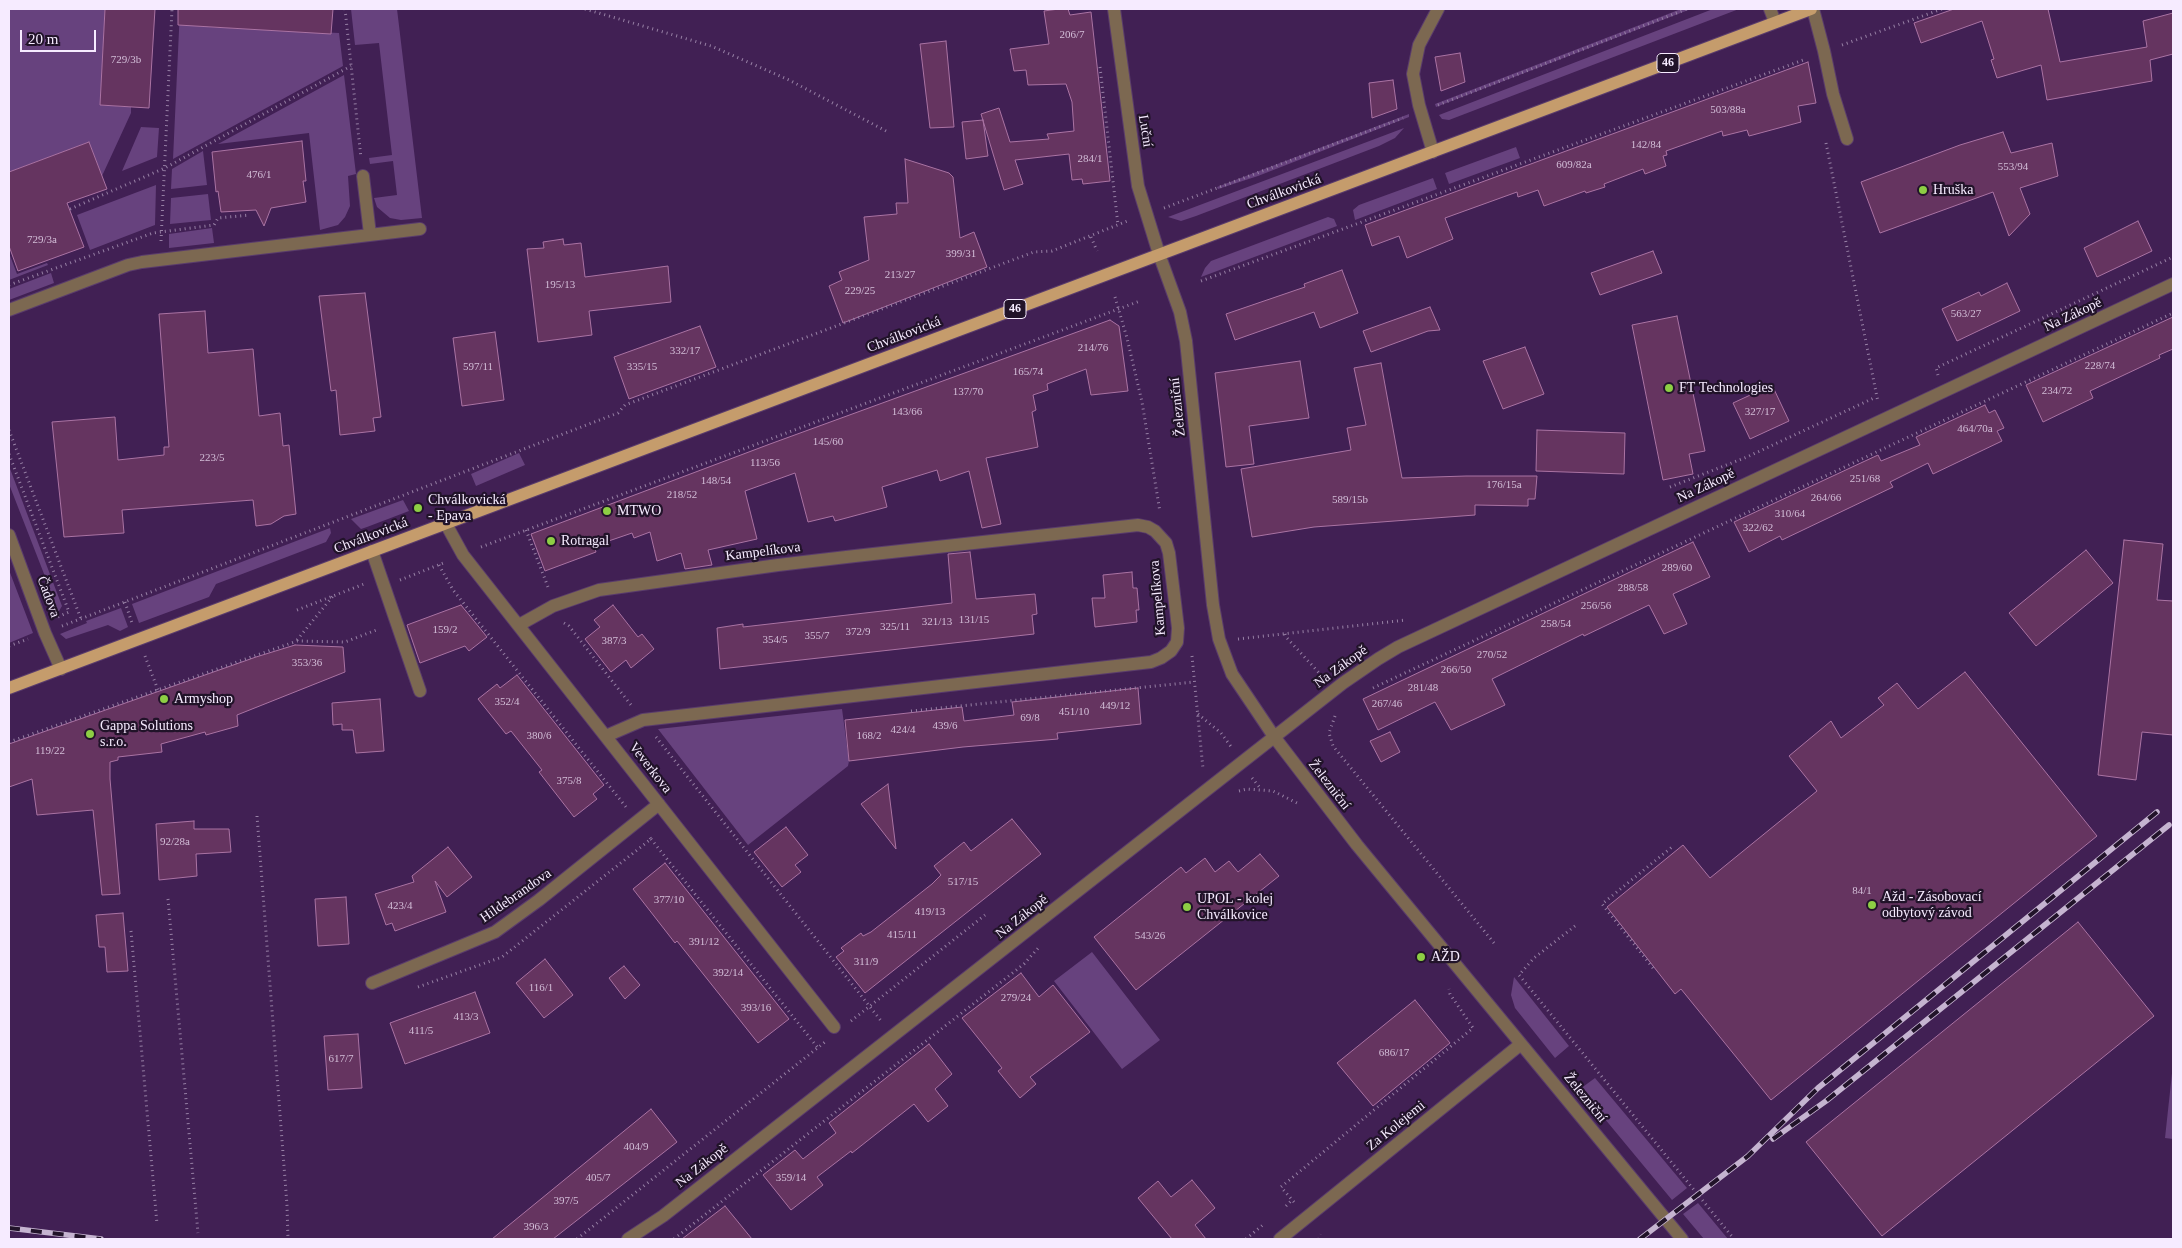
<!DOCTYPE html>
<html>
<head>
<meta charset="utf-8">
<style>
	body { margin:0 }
	#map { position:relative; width:2182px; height:1248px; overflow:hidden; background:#412054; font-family:"Times New Roman",serif }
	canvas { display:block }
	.frame { position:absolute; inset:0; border:10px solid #f6ebff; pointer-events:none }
	.scale { position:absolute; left:20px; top:30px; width:76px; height:22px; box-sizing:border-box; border:2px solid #f6ebff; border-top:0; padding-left:6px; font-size:15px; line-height:18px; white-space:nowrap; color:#f6ebff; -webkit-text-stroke:4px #211329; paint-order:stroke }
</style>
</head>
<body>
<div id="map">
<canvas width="2182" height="1248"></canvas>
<div class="frame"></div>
<div class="scale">20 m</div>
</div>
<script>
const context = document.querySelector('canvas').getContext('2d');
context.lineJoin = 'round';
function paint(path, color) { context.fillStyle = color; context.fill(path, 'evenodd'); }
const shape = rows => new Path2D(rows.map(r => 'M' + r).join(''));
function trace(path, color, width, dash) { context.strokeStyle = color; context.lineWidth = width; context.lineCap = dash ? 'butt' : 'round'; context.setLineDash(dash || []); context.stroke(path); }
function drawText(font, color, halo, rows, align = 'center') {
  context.font = font + ' "Times New Roman",serif'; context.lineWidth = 4.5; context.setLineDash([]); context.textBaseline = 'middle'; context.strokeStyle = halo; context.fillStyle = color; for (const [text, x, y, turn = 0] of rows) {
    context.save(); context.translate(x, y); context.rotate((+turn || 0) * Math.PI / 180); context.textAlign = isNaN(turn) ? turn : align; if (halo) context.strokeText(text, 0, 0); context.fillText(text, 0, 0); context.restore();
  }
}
paint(shape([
	[9,9,105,9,100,105,131,107,131,113,102,176,89,142,9,172],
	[180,9,209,9,208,27,339,33,343,66,173,159],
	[351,9,397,9,422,218,401,220,390,218,377,207,374,198,397,195,393,161,370,164,369,158,392,155,379,43,355,45],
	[1681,9,1691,9,1436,107,1435,104],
	[1713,9,1739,9,1449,120,1442,119,1439,115],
	[344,75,356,174,348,176,350,206,345,217,338,225,320,230,309,133,218,144],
	[1409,114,1409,117,1258,176,1218,189,1217,187],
	[141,127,159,128,157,157,122,171],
	[1404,128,1395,138,1379,146,1196,216,1181,221,1168,217],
	[1516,147,1520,158,1449,184,1445,173],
	[203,151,207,185,171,189,172,169],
	[1433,178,1437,189,1355,220,1353,210,1359,205],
	[156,185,155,225,90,250,77,215],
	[208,194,211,220,170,224,171,198],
	[1328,217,1334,219,1337,226,1201,277,1205,268,1211,261],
	[212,228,214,243,169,248,169,234],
	[9,253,17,274,47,263,48,265,9,280],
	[51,273,54,283,9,300,9,289],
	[519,453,525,465,476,486,471,474],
	[9,466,62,606,59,611,51,614,41,590,46,579,9,484],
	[403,500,409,511,367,527,361,529,351,519],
	[330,528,331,533,326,542,216,584,209,597,139,623,132,604],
	[9,570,33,633,9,643],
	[121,608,128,627,120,631,108,625,66,639,60,634,87,623,86,621],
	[842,709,849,761,848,766,748,845,658,729],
	[1092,952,1160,1040,1122,1069,1054,981],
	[1514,977,1569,1046,1555,1058,1515,1008,1511,995],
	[2173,1064,2173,1139,2165,1138],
	[1595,1078,1687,1188,1672,1200,1580,1089],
	[1698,1203,1728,1239,1704,1239,1683,1214]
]), '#67427e');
const building = shape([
	[105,9,155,9,149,108,100,105,105,9],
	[178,9,333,9,331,34,178,25,178,9],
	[1059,9,1068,9,1070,15,1091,12,1110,181,1083,184,1082,179,1072,180,1069,154,1015,160,1023,184,1004,190,981,114,999,108,1010,142,1049,139,1047,134,1074,131,1072,102,1066,84,1028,85,1026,70,1014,71,1010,49,1049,44,1044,11,1059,9],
	[1954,9,2048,9,2060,62,2147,47,2143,21,2173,13,2173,54,2150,60,2152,81,2047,100,2041,65,1997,78,1991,60,1994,59,1982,21,1921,43,1914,23,1954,9],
	[946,41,954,127,930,128,920,44,946,41],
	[1460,53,1465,82,1441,91,1435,57,1460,53],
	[1808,62,1816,103,1798,106,1801,122,1749,136,1747,130,1723,136,1722,131,1666,151,1667,155,1663,156,1666,166,1645,174,1643,169,1604,184,1605,187,1586,193,1585,191,1544,206,1538,190,1518,197,1517,192,1445,218,1453,239,1407,258,1399,236,1372,246,1365,225,1808,62],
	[1393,80,1397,109,1372,118,1369,83,1393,80],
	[983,120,988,156,966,159,962,122,983,120],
	[2003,132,2011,153,2052,143,2058,176,2020,188,2030,214,2009,236,1993,192,1880,233,1861,182,1960,145,2003,132],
	[302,141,306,181,303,181,306,202,271,208,264,226,256,210,221,212,218,191,216,192,212,152,302,141],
	[89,142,107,189,67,203,84,247,18,271,9,246,9,172,89,142],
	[905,159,949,173,953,177,960,238,974,232,987,267,843,323,829,286,842,280,839,272,869,260,864,217,897,214,896,203,908,203,905,159],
	[2138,221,2152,251,2097,277,2084,248,2138,221],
	[563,239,564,245,581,243,585,277,668,266,671,302,589,311,592,335,538,342,527,249,544,248,543,242,563,239],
	[1653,251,1662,273,1600,295,1591,273,1653,251],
	[1342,270,1358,313,1320,328,1314,312,1235,340,1226,314,1305,287,1304,284,1342,270],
	[2007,283,2020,311,1957,341,1942,309,1979,292,1981,296,2007,283],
	[365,293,381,417,373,418,375,431,340,435,336,390,331,391,319,296,365,293],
	[1430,307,1440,330,1428,331,1371,352,1363,331,1430,307],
	[205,311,208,353,253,349,259,416,280,413,283,446,289,445,296,514,284,516,271,524,256,526,253,500,122,510,124,533,64,537,52,422,115,417,118,460,164,455,164,447,169,447,159,314,205,311],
	[1677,316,1705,451,1689,454,1693,474,1663,480,1632,325,1677,316],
	[2173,317,2173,349,2159,355,2160,358,2090,391,2093,398,2043,422,2026,385,2173,317],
	[1110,320,1119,326,1128,391,1091,395,1086,369,1047,384,1048,390,1033,395,1036,410,1032,412,1038,447,986,458,1001,524,982,528,969,471,940,481,937,470,882,487,887,507,835,521,833,516,808,522,795,473,745,491,757,539,708,550,712,565,685,569,681,553,657,561,650,532,634,538,632,533,594,546,596,552,545,571,531,534,770,444,1110,320],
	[700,326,716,367,629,399,614,357,700,326],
	[495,332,504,400,462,406,453,338,495,332],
	[1525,347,1544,394,1503,409,1483,361,1525,347],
	[1300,361,1309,418,1249,426,1254,464,1226,467,1215,373,1300,361],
	[1381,363,1402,478,1466,476,1537,476,1535,499,1528,499,1528,506,1475,505,1475,515,1314,527,1252,537,1241,469,1351,450,1347,428,1366,425,1354,368,1381,363],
	[1772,385,1789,421,1750,439,1733,403,1772,385],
	[1985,405,1989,413,1995,410,2004,428,1997,431,2002,441,1933,474,1928,463,1890,482,1893,487,1782,540,1780,536,1749,552,1734,522,1878,455,1881,461,1920,445,1916,437,1985,405],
	[1537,430,1625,433,1624,474,1536,471,1537,430],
	[2124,540,2163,544,2157,600,2173,601,2173,735,2142,732,2136,780,2098,775,2124,540],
	[1693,542,1710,577,1673,594,1687,624,1664,634,1649,605,1584,636,1583,634,1492,679,1505,705,1451,730,1435,702,1378,730,1363,699,1693,542],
	[2086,550,2113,583,2036,646,2009,613,2086,550],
	[970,552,976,599,1035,594,1037,614,1032,615,1034,634,720,669,717,628,743,624,743,627,952,603,948,554,970,552],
	[1132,572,1133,588,1137,588,1139,610,1136,610,1137,622,1095,627,1092,598,1105,598,1103,575,1132,572],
	[461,605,487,637,469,651,465,646,420,663,407,625,461,605],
	[613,605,638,637,642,634,654,649,631,668,626,660,611,672,585,639,600,627,594,620,613,605],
	[295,645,343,647,345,672,237,715,238,726,206,735,205,732,161,744,162,752,118,757,118,760,110,762,110,779,120,894,102,895,93,810,37,815,32,779,9,787,9,744,256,657,295,645],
	[1965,672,2097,836,1771,1100,1681,989,1675,994,1607,907,1683,845,1710,878,1817,791,1789,756,1831,721,1841,738,1884,705,1878,698,1897,683,1918,709,1965,672],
	[517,675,604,785,593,794,597,799,574,817,539,772,542,770,511,731,506,734,478,699,497,684,500,688,517,675],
	[1138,688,1141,724,1057,733,1058,739,963,747,849,761,845,720,962,707,964,721,1014,715,1012,702,1138,688],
	[380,699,384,751,356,753,353,730,342,730,342,724,333,725,332,703,380,699],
	[1390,732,1400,752,1381,762,1370,741,1390,732],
	[888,784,896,849,861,804,888,784],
	[1012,819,1041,854,865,993,836,957,844,951,841,948,861,933,863,936,871,932,932,884,941,875,934,866,964,842,971,851,1012,819],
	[194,821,194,829,229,829,231,852,196,854,197,876,159,880,156,824,194,821],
	[786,827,808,855,795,865,801,872,782,887,754,852,786,827],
	[448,847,472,877,447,897,435,881,446,912,395,931,392,923,386,925,375,894,414,882,412,876,448,847],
	[1260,854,1279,876,1136,990,1094,937,1181,867,1186,873,1205,858,1215,872,1229,861,1238,872,1260,854],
	[665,863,789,1019,758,1043,677,941,675,943,633,889,665,863],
	[346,897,349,944,318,946,315,899,346,897],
	[123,913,128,971,107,972,105,947,99,947,96,915,123,913],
	[2078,922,2154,1016,1882,1236,1806,1142,2078,922],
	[545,959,573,995,544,1018,516,983,545,959],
	[624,966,640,985,625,999,609,978,624,966],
	[1021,973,1039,997,1053,985,1090,1032,1030,1077,1036,1084,1020,1098,998,1071,1002,1068,962,1018,1021,973],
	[475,992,490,1033,405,1064,390,1023,475,992],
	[1415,1000,1450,1043,1373,1106,1337,1063,1415,1000],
	[358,1034,362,1088,328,1090,324,1036,358,1034],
	[929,1044,952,1074,935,1089,948,1106,928,1122,914,1104,852,1153,851,1151,817,1177,823,1185,791,1210,763,1175,795,1150,803,1159,836,1133,829,1123,929,1044],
	[651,1109,677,1142,553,1239,492,1239,651,1109],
	[1192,1180,1215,1208,1195,1225,1206,1239,1172,1239,1138,1198,1158,1181,1171,1197,1192,1180],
	[725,1206,752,1239,682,1239,725,1206]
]);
paint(building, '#653460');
trace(building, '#aa73a3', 1);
const service = shape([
	[1770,9,1775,22],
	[1813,9,1824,51,1833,94,1847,139],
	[1433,152,1419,105,1413,74,1419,45,1438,9],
	[372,551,420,691]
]);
const minor = shape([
	[1114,9,1138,186,1159,254,1180,312,1186,341,1213,605,1219,639,1232,674,1275,738,1357,845,1682,1239],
	[363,176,370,234],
	[9,310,128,265,142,262,420,229],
	[446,524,463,555,834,1027],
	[9,535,45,633,61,669],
	[519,625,553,606,599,590,778,565,855,556,1138,525,1148,527,1155,531,1166,543,1169,553,1178,628,1177,642,1171,651,1161,658,1151,662,643,720,606,736],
	[372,983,495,932,539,900,659,804],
	[628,1239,663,1216,1343,683,1378,659,1398,647,2173,284],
	[1280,1239,1521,1044]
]);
const primary = shape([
	[9,688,1811,9]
]);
trace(service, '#5a3c6c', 14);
trace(minor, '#5a3c6c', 14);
trace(primary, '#5a3c6c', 14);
trace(shape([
	[345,9,361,158],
	[585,9,711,46,789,80,888,132],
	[1842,45,1942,9],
	[1100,67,1118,225],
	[1438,105,1687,9],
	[1826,143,1878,402],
	[1164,208,1403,118],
	[70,209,165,168,351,66],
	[1091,237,1097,251],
	[161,241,172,9],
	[1201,281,1806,59],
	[9,285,153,233,214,225,218,218,250,215],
	[1115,297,1127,338,1142,402,1160,512],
	[1938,375,1936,368,2173,257],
	[9,430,81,619],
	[9,454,69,612,58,617],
	[1670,487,1747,457,1876,397],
	[526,530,548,587],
	[481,547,1140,301],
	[439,565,453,590,626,807],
	[400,580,446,562],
	[125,602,132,623],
	[297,610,364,584],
	[564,623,569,626,631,705],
	[62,626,610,416,618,413,625,405,1034,252,1052,251,1130,220],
	[1285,634,1286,637,1322,676],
	[1238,639,1406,620],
	[297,640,333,596],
	[9,646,28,639],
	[145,656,158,690],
	[1192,656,1203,769],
	[1373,688,2173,313],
	[911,711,1194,682],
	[1198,714,1221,733,1232,748],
	[1335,716,1329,733,1333,746,1494,943],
	[656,737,882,1022],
	[9,742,297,641,345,642,379,629],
	[1252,778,1261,789],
	[1239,791,1247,789,1273,791,1299,804],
	[257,816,287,1205,288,1239],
	[651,839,818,1048],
	[168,899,198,1233],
	[1575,926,1534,958,1519,975,1734,1239],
	[131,931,157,1224],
	[1653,968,1602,904,1672,847],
	[418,987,502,957,651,839,649,836],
	[851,1021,985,915],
	[1294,1202,1281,1187,1473,1028,1450,994,1449,989],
	[1286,1206,1292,1200],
	[577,1239,825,1042],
	[674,1239,1024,964,1040,946],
	[1246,1239,1264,1224],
	[1319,1239,1320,1234]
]), '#9780a5', 3, [1, 4]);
trace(service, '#7c6851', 12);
trace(minor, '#7c6851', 12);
trace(primary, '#c59c6c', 12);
const rail = shape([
	[1773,1139,1826,1101,2169,825],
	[9,1228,101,1239],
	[1640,1239,1748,1156,1818,1088,2157,812]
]);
trace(rail, '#c5b4d0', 5.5);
trace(rail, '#211329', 4, [11]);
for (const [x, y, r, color] of [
	[1923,190,5,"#8dce44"],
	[1669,388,5,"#8dce44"],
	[418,508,5,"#8dce44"],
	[607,511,5,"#8dce44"],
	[551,541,5,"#8dce44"],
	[164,699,5,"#8dce44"],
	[90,734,5,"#8dce44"],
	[1872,905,5,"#8dce44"],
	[1187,907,5,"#8dce44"],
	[1421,957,5,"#8dce44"]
]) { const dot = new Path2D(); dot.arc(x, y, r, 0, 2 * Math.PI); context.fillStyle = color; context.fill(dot); trace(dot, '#211329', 2); }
drawText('11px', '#d2bdd7', null, [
	["206/7",1072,35],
	["729/3b",126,60],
	["503/88a",1728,110],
	["142/84",1646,145],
	["284/1",1090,159],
	["609/82a",1574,165],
	["553/94",2013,167],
	["476/1",259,175],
	["729/3a",42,240],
	["399/31",961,254],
	["213/27",900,275],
	["195/13",560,285],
	["229/25",860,291],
	["563/27",1966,314],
	["214/76",1093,348],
	["332/17",685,351],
	["228/74",2100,366],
	["597/11",478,367],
	["335/15",642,367],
	["165/74",1028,372],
	["234/72",2057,391],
	["137/70",968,392],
	["143/66",907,412],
	["327/17",1760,412],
	["464/70a",1975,429],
	["145/60",828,442],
	["223/5",212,458],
	["113/56",765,463],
	["251/68",1865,479],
	["148/54",716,481],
	["176/15a",1504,485],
	["218/52",682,495],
	["264/66",1826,498],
	["589/15b",1350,500],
	["310/64",1790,514],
	["322/62",1758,528],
	["289/60",1677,568],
	["288/58",1633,588],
	["256/56",1596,606],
	["131/15",974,620],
	["321/13",937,622],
	["258/54",1556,624],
	["325/11",895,627],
	["159/2",445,630],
	["372/9",858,632],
	["355/7",817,636],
	["354/5",775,640],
	["387/3",614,641],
	["270/52",1492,655],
	["353/36",307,663],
	["266/50",1456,670],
	["281/48",1423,688],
	["352/4",507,702],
	["267/46",1387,704],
	["449/12",1115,706],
	["451/10",1074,712],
	["69/8",1030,718],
	["439/6",945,726],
	["424/4",903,730],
	["380/6",539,736],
	["168/2",869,736],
	["119/22",50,751],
	["375/8",569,781],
	["92/28a",175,842],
	["517/15",963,882],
	["84/1",1862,891],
	["377/10",669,900],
	["423/4",400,906],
	["419/13",930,912],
	["415/11",902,935],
	["543/26",1150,936],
	["391/12",704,942],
	["311/9",866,962],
	["392/14",728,973],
	["116/1",541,988],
	["279/24",1016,998],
	["393/16",756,1008],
	["413/3",466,1017],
	["411/5",421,1031],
	["686/17",1394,1053],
	["617/7",341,1059],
	["404/9",636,1147],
	["405/7",598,1178],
	["359/14",791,1178],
	["397/5",566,1201],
	["396/3",536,1227]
]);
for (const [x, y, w] of [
	[1668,63,22],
	[1015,309,22]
]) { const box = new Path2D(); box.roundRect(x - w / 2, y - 9.5, w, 19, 4); context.fillStyle = '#211329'; context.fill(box); trace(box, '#f6ebff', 1); }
drawText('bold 12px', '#f6ebff', null, [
	["46",1668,63],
	["46",1015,309]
]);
drawText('14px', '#f6ebff', '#211329', [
	["Luční",1145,131,81],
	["Chválkovická",1284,192,-20],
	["Na Zákopě",2073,315,-25],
	["Chválkovická",904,335,-21],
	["Železniční",1178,407,-96],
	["Na Zákopě",1706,486,-25],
	["Chválkovická",371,536,-21],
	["Kampelíkova",763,552,-7],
	["Čadova",48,597,70],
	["Kampelíkova",1158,598,-95],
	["Na Zákopě",1341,667,-36],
	["Veverkova",650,768,52],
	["Železniční",1329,785,52],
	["Hildebrandova",516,896,-35],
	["Na Zákopě",1022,917,-38],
	["Železniční",1585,1098,51],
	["Za Kolejemi",1396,1126,-39],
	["Na Zákopě",702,1166,-38]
]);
drawText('14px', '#f6ebff', '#211329', [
	["Hruška",1933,190],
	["FT Technologies",1679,388],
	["Chválkovická",428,500],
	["- Epava",428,516],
	["MTWO",617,511],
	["Rotragal",561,541],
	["Armyshop",174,699],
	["Gappa Solutions",100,726],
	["s.r.o.",100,742],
	["Ažd - Zásobovací",1882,897],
	["odbytový závod",1882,913],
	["UPOL - kolej",1197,899],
	["Chválkovice",1197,915],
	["AŽD",1431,957]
], 'left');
</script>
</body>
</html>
